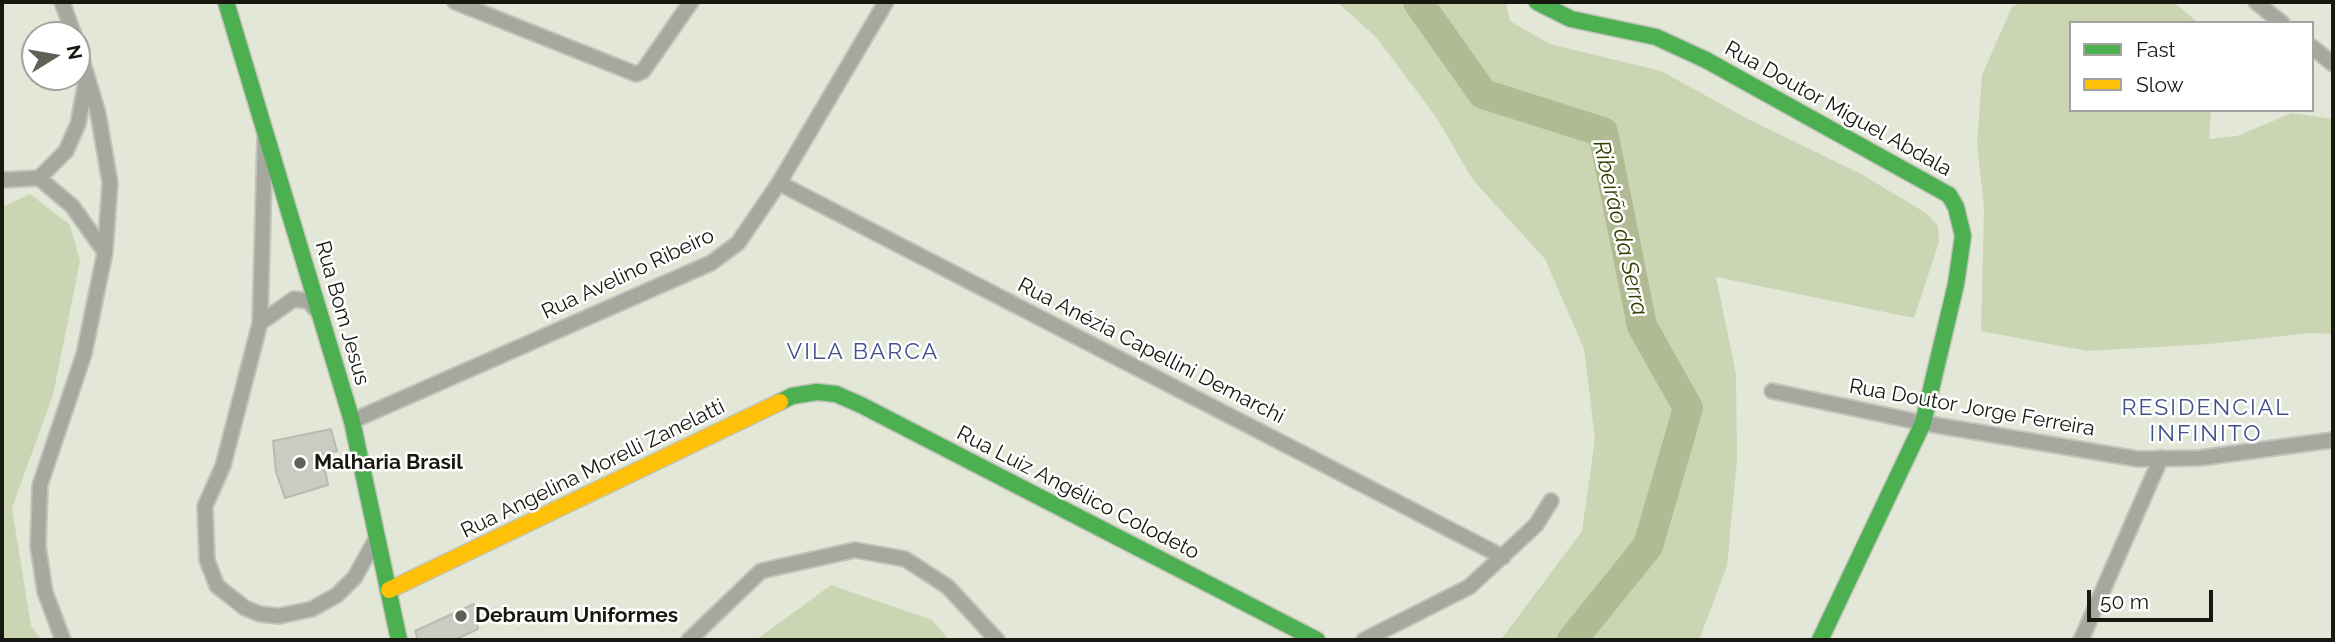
<!DOCTYPE html>
<html>
<head>
<meta charset="utf-8">
<style>
	body { margin:0 }
	#map { position:relative; width:2335px; height:642px; overflow:hidden; background:#e2e7d8; font-family:Raleway,sans-serif }
	canvas { display:block }
	.frame { position:absolute; inset:0; border:4px solid #171910; pointer-events:none }
	.legend { position:absolute; left:2069px; top:21px; width:245px; height:91px; box-sizing:border-box; background:#fff; border:2px solid #a2a39f; margin:0; padding:9px 12px; list-style:none; font-size:21px; color:#171910 }
	.legend li { display:flex; align-items:center; gap:14px; height:35px }
	.legend b { width:35px; border:2px solid #a2a39f }
	.north { position:absolute; left:21px; top:21px; width:70px; height:70px; box-sizing:border-box; background:#fff; border:2px solid #a2a39f; border-radius:50%; rotate:79deg; font-size:19px; font-weight:700; line-height:28px; text-align:center; color:#171910 }
	.north::after { content:''; display:block; margin:auto; width:24px; height:32px; background:#5e6156; clip-path:polygon(50% 0,100% 100%,50% 72%,0 100%) }
	.scale { position:absolute; left:2087px; top:590px; width:126px; height:32px; box-sizing:border-box; border:4px solid #171910; border-top:0; padding-left:9px; font-size:21px; line-height:24px; white-space:nowrap; color:#171910; -webkit-text-stroke:5px #fff; paint-order:stroke }
</style>
</head>
<body>
<div id="map">
<canvas width="2335" height="642"></canvas>
<div class="frame"></div>
<ul class="legend">
<li><b style="height:9px;background:#4caf50"></b>Fast</li>
<li><b style="height:9px;background:#ffc107"></b>Slow</li>
</ul>
<div class="north">N</div>
<div class="scale">50 m</div>
</div>
<script>
const context = document.querySelector('canvas').getContext('2d');
context.lineJoin = 'round';
function paint(path, color) { context.fillStyle = color; context.fill(path, 'evenodd'); }
const shape = rows => new Path2D(rows.map(r => 'M' + r).join(''));
function trace(path, color, width, dash) { context.strokeStyle = color; context.lineWidth = width; context.lineCap = dash ? 'butt' : 'round'; context.setLineDash(dash || []); context.stroke(path); }
function drawText(font, color, halo, rows, align = 'center') {
  context.font = font + ' Raleway,sans-serif'; context.lineWidth = 5; context.setLineDash([]); context.textBaseline = 'middle'; context.strokeStyle = halo; context.fillStyle = color; for (const [text, x, y, turn = 0] of rows) {
    context.save(); context.translate(x, y); context.rotate((+turn || 0) * Math.PI / 180); context.textAlign = isNaN(turn) ? turn : align; if (halo) context.strokeText(text, 0, 0); context.fillText(text, 0, 0); context.restore();
  }
}
paint(shape([
	[1337,2,1506,2,1510,21,1550,44,1661,71,1750,120,1861,174,1926,213,1938,226,1939,242,1914,318,1716,277,1736,374,1737,460,1727,566,1699,640,1497,640,1503,637,1582,531,1595,439,1584,349,1545,259,1473,180,1436,117,1376,37],
	[2021,2,2173,2,2199,23,2071,23,2071,110,2211,110,2209,139,2237,136,2292,113,2333,119,2333,334,2310,333,2209,344,2087,351,1981,331,1984,208,1977,144,1982,75,2012,7],
	[30,194,70,225,80,261,53,395,12,508,31,626,42,640,2,640,2,207],
	[831,585,932,620,949,640,756,640]
]), '#ccd5b3');
trace(shape([
	[1418,2,1483,94,1603,132,1642,326,1688,408,1648,546,1572,640]
]), '#b0ba93', 30);
const building = shape([
	[331,429,337,451,322,454,328,485,285,498,276,472,273,441,331,429],
	[474,604,478,629,454,640,418,640,415,631,474,604]
]);
paint(building, '#c9cdc1');
trace(building, '#b8bcb0', 2);
const street = shape([
	[62,2,74,35],
	[455,2,636,74,643,71,691,2],
	[2256,2,2282,23],
	[2312,47,2333,64],
	[265,137,260,323,223,466,205,506,207,560,217,586,245,608,260,614,279,616,312,609,337,595,355,577,377,537],
	[39,178,72,206,105,252],
	[2,180,39,178,66,151,78,124,86,81],
	[779,183,1503,557],
	[260,323,294,299,308,301,319,313],
	[1772,391,1923,423,2138,459,2200,458,2333,440],
	[352,421,711,263,738,243,779,183,886,2],
	[63,640,45,592,38,546,40,485,84,354,105,252,110,183,98,113,77,43],
	[689,640,761,571,855,550,905,559,948,587,997,640],
	[1364,640,1469,587,1536,525,1551,501],
	[2081,640,2161,458]
]);
const fast = shape([
	[226,2,352,421,399,640],
	[1537,2,1571,19,1656,37,1706,60,1949,195,1956,207,1963,236,1956,284,1923,423,1820,640],
	[780,402,792,396,817,392,836,394,861,405,1317,640]
]);
const slow = shape([
	[389,590,780,402]
]);
trace(street, '#c1c4ba', 18);
trace(fast, '#c1c4ba', 19);
trace(slow, '#c1c4ba', 19);
trace(street, '#a6a89f', 14);
trace(fast, '#4caf50', 16);
trace(slow, '#ffc107', 16);
for (const [x, y, r, color] of [
	[300,463,7,"#5e6156"],
	[461,616,7,"#5e6156"]
]) { const dot = new Path2D(); dot.arc(x, y, r, 0, 2 * Math.PI); context.fillStyle = color; context.fill(dot); trace(dot, '#fff', 2.5); }
drawText('21px', '#171910', '#fff', [
	["Rua Doutor Miguel Abdala",1838,109,29],
	["Rua Avelino Ribeiro",628,274,-25],
	["Rua Bom Jesus",342,313,74],
	["Rua Anézia Capellini Demarchi",1151,351,27],
	["Rua Doutor Jorge Ferreira",1972,408,10],
	["Rua Angelina Morelli Zanelatti",593,469,-26],
	["Rua Luiz Angélico Colodeto",1078,493,27]
]);
drawText('bold 21px', '#171910', '#fff', [
	["Malharia Brasil",314,463],
	["Debraum Uniformes",475,616]
], 'left');
drawText('italic 23px', '#333d00', '#fff', [
	["Ribeirão da Serra",1620,228,77]
]);
context.letterSpacing = '2px';
drawText('23px', '#40518d', '#fff', [
	["VILA BARCA",863,352],
	["RESIDENCIAL",2206,408],
	["INFINITO",2206,434]
]);
context.letterSpacing = '0px';
</script>
</body>
</html>
